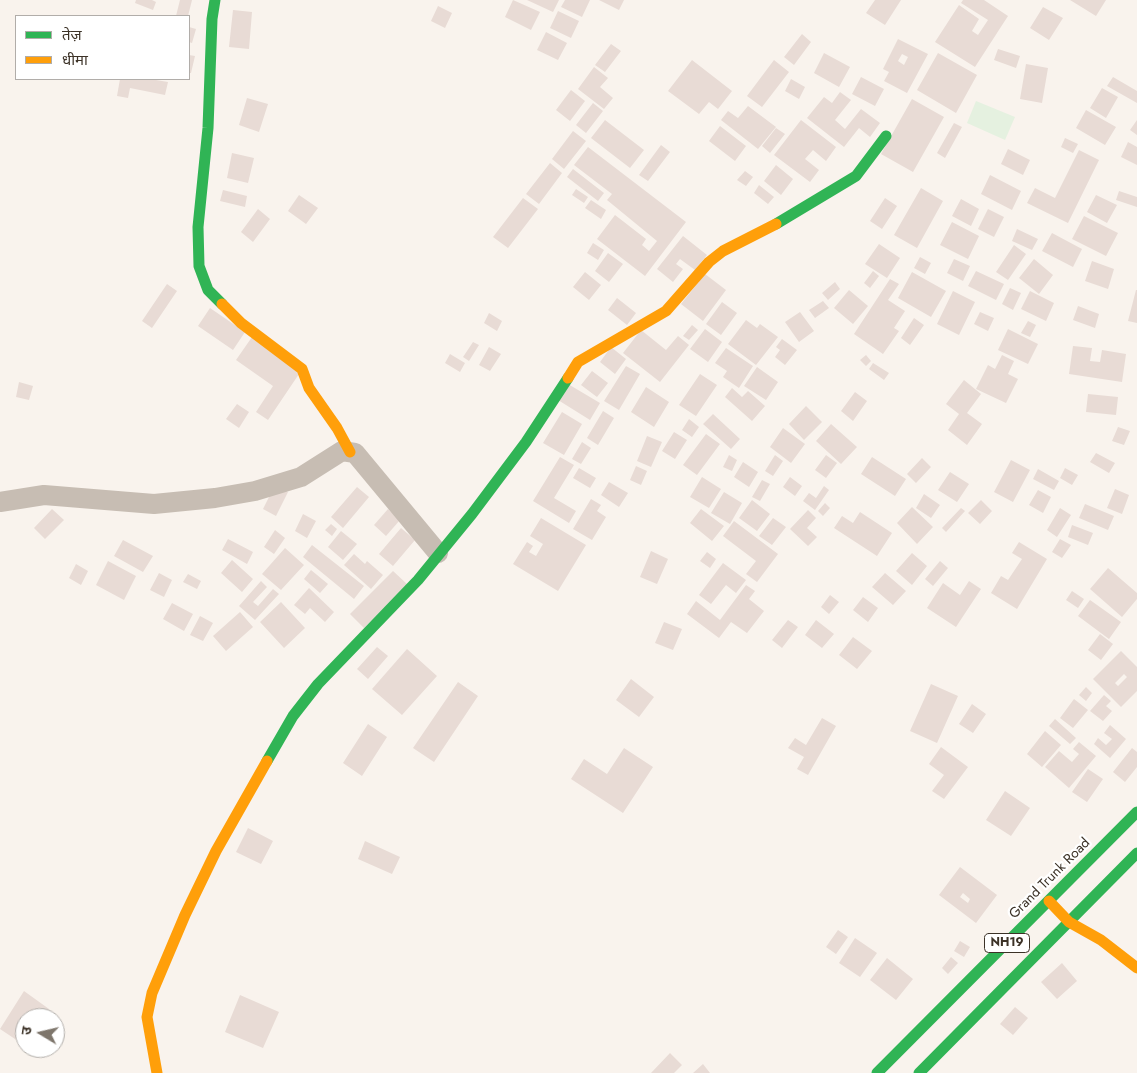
<!DOCTYPE html>
<html>
<head>
<meta charset="utf-8">
<style>
	body { margin:0 }
	#map { position:relative; width:1137px; height:1073px; overflow:hidden; background:#f9f3ed; font-family:Jost,"Noto Sans Devanagari",sans-serif }
	canvas { display:block }
	.legend { position:absolute; left:15px; top:15px; width:175px; height:65px; box-sizing:border-box; background:#fff; border:1px solid #b1ada9; margin:0; padding:6px 9px; list-style:none; font-size:15px; color:#3c3227 }
	.legend li { display:flex; align-items:center; gap:10px; height:25px }
	.legend b { width:25px; border:1px solid #b1ada9 }
	.north { position:absolute; left:15px; top:1008px; width:50px; height:50px; box-sizing:border-box; background:#fff; border:1px solid #b1ada9; border-radius:50%; rotate:279deg; font-size:14px; font-weight:700; line-height:20px; text-align:center; color:#3c3227 }
	.north::after { content:''; display:block; margin:auto; width:18px; height:22px; background:#7e766c; clip-path:polygon(50% 0,100% 100%,50% 72%,0 100%) }
</style>
</head>
<body>
<div id="map">
<canvas width="1137" height="1073"></canvas>
<ul class="legend">
<li><b style="height:6px;background:#30b455"></b>तेज़</li>
<li><b style="height:6px;background:#ff9f0a"></b>धीमा</li>
</ul>
<div class="north">उ</div>
</div>
<script>
const context = document.querySelector('canvas').getContext('2d');
context.lineJoin = 'round';
function paint(path, color) { context.fillStyle = color; context.fill(path, 'evenodd'); }
const shape = rows => new Path2D(rows.map(r => 'M' + r).join(''));
function trace(path, color, width, dash) { context.strokeStyle = color; context.lineWidth = width; context.lineCap = dash ? 'butt' : 'round'; context.setLineDash(dash || []); context.stroke(path); }
function drawText(font, color, halo, rows, align = 'center') {
  context.font = font + ' Jost,sans-serif'; context.lineWidth = 4.5; context.setLineDash([]); context.textBaseline = 'middle'; context.strokeStyle = halo; context.fillStyle = color; for (const [text, x, y, turn = 0] of rows) {
    context.save(); context.translate(x, y); context.rotate((+turn || 0) * Math.PI / 180); context.textAlign = isNaN(turn) ? turn : align; if (halo) context.strokeText(text, 0, 0); context.fillText(text, 0, 0); context.restore();
  }
}
paint(shape([
	[976,101,1015,117,1005,140,967,123]
]), '#e5f1e0');
paint(shape([
	[136,0,152,0,156,2,153,10,135,3],
	[180,0,192,0,188,16,176,16],
	[513,0,540,12,531,30,505,17],
	[527,0,559,0,553,12],
	[565,0,590,0,582,17,561,7],
	[599,0,624,0,619,10],
	[875,0,901,0,885,25,866,13],
	[963,0,984,0,1008,16,975,67,935,42,959,5,979,19,972,31,978,35,988,20,961,3],
	[1070,0,1106,0,1096,16],
	[438,6,452,13,445,28,431,21],
	[1043,7,1063,18,1049,40,1030,28],
	[233,10,252,12,249,49,229,47],
	[558,11,579,21,571,38,550,28],
	[189,27,196,29,192,43,189,42],
	[546,32,567,43,558,60,537,50],
	[802,34,811,42,794,65,784,57],
	[898,39,928,54,907,93,884,81,889,72,883,69],
	[902,54,908,57,904,65,898,61],
	[611,44,621,51,605,72,595,65],
	[998,49,1020,56,1016,68,994,60],
	[824,53,850,67,839,87,814,73],
	[938,53,977,75,956,113,917,90],
	[189,55,195,56,191,73,189,73],
	[692,60,732,91,718,109,709,102,699,114,668,91],
	[774,60,789,72,762,107,747,96],
	[1026,64,1048,68,1042,103,1020,99],
	[594,67,608,78,600,87,613,98,604,109,578,89],
	[861,77,884,89,875,106,852,94],
	[1113,77,1137,91,1137,103,1107,86],
	[120,79,150,79,168,82,165,95,130,88,128,98,117,96],
	[791,79,805,87,799,99,785,91],
	[1102,88,1118,97,1106,118,1090,108],
	[571,90,585,101,570,121,556,110],
	[840,92,851,100,835,120,845,129,861,109,880,123,870,137,859,128,844,147,807,118,824,97,832,103],
	[247,98,268,104,259,132,239,125],
	[912,99,944,117,913,172,881,154],
	[593,103,603,111,586,133,576,125],
	[748,106,776,127,758,149,721,120,728,111,738,118],
	[1086,110,1116,127,1105,145,1076,128],
	[605,120,644,150,630,168,591,138],
	[801,120,836,147,826,161,813,150,805,159,819,170,810,182,774,155],
	[1137,120,1137,135,1130,130],
	[954,123,962,127,945,158,937,153],
	[720,126,746,146,735,161,709,141],
	[776,128,785,134,770,153,762,146],
	[573,131,586,141,564,169,552,159],
	[1065,138,1078,144,1073,153,1061,147],
	[1128,142,1137,147,1137,165,1121,157],
	[661,145,670,152,648,181,639,175],
	[588,147,686,222,645,276,597,239,615,215,646,239,642,245,649,251,657,241,607,200,612,194,574,165],
	[1008,149,1030,160,1023,175,1001,164],
	[1079,150,1099,160,1068,223,1027,203,1035,188,1055,198],
	[232,153,254,158,248,183,227,178],
	[550,163,562,173,539,204,526,194],
	[776,165,793,179,781,195,764,181],
	[573,169,604,193,598,201,567,177],
	[745,171,753,177,746,186,737,180],
	[990,175,1021,191,1012,210,981,194],
	[759,185,774,197,768,204,754,193],
	[921,188,943,201,917,248,894,235],
	[576,189,588,197,584,203,572,195],
	[223,190,247,196,245,207,220,201],
	[1119,191,1137,197,1137,207,1116,200],
	[299,195,318,208,306,224,288,211],
	[1096,195,1117,205,1107,223,1087,212],
	[523,198,538,209,508,248,493,237],
	[885,198,897,206,882,229,870,221],
	[961,199,979,209,971,226,952,216],
	[591,200,606,210,601,219,585,208],
	[258,209,270,219,253,242,241,232],
	[988,209,1004,217,994,237,978,229],
	[1084,216,1118,233,1106,256,1072,239],
	[952,222,979,236,968,259,940,245],
	[1017,229,1038,239,1032,250,1012,241],
	[1052,233,1082,249,1073,267,1042,251],
	[683,236,707,255,695,270,680,259,676,264,683,269,673,282,657,269],
	[593,243,604,250,598,260,587,253],
	[879,244,900,258,887,278,865,264],
	[1014,245,1026,254,1008,280,996,272],
	[608,253,623,264,609,282,595,271],
	[920,257,931,263,925,274,914,268],
	[954,259,970,266,963,281,947,273],
	[1034,259,1053,275,1039,294,1019,278],
	[1092,261,1114,269,1108,289,1085,281],
	[873,271,879,276,870,288,864,283],
	[976,271,1004,284,996,300,968,286],
	[585,272,601,285,589,300,573,287],
	[912,272,946,291,931,317,898,298],
	[705,274,726,290,703,321,681,304],
	[890,279,899,284,888,300,905,311,894,328,899,331,883,354,854,334],
	[835,282,840,289,828,300,822,293],
	[167,284,177,291,152,328,142,321],
	[1010,288,1021,293,1013,310,1002,304],
	[849,290,868,306,853,324,834,308],
	[1136,290,1137,290,1137,323,1128,321],
	[953,291,975,302,959,335,937,324],
	[1030,291,1054,303,1046,321,1021,309],
	[617,298,636,313,627,325,608,310],
	[823,301,829,308,815,318,809,310],
	[722,302,737,313,721,335,706,324],
	[1078,306,1099,314,1095,328,1073,320],
	[210,308,245,332,233,350,198,326],
	[800,312,814,331,799,342,785,322],
	[980,312,994,318,988,331,974,324],
	[489,313,502,321,497,331,484,323],
	[914,318,924,325,910,345,901,338],
	[746,320,757,328,760,324,778,337,756,365,728,344],
	[1028,321,1036,325,1030,337,1021,333],
	[692,325,698,330,689,340,683,336],
	[705,329,722,342,708,362,690,349],
	[1008,329,1038,344,1028,364,998,350],
	[641,330,666,350,678,336,689,345,660,382,623,353],
	[252,337,301,371,268,420,256,412,273,386,236,360],
	[782,339,797,350,785,365,775,357,780,350,776,347],
	[473,342,479,345,469,361,463,357],
	[1073,346,1092,348,1090,361,1100,362,1102,350,1126,354,1122,382,1069,374],
	[489,347,501,354,490,371,479,365],
	[611,347,626,359,615,374,600,362],
	[726,348,753,366,739,388,723,377,727,371,715,363],
	[450,354,465,363,460,372,445,363],
	[866,355,871,361,866,366,860,360],
	[1002,355,1014,361,1008,374,1018,379,1006,403,976,389,988,365,995,369],
	[873,363,889,373,884,380,869,369],
	[626,366,640,374,619,410,604,401],
	[757,367,778,382,766,400,744,386],
	[592,371,608,383,597,397,581,385],
	[700,374,717,385,696,416,679,405],
	[964,380,981,394,967,413,982,424,967,445,948,430,959,414,946,404],
	[19,382,33,386,29,400,16,397],
	[568,384,600,403,590,420,558,400],
	[646,387,669,402,654,427,631,412],
	[732,388,742,397,748,391,765,406,752,421,725,397],
	[855,392,867,401,853,421,841,411],
	[1088,394,1118,397,1116,415,1086,412],
	[237,404,249,412,239,428,226,419],
	[806,406,822,422,804,440,789,424],
	[603,411,614,418,598,445,587,438],
	[562,412,582,424,564,455,543,443],
	[713,414,740,439,731,449,703,424],
	[689,419,699,427,692,437,682,430],
	[831,424,857,447,841,464,816,441],
	[1118,427,1130,431,1124,445,1112,441],
	[783,428,805,444,791,463,770,447],
	[674,432,687,440,675,459,662,451],
	[706,434,720,444,697,475,683,465],
	[647,436,662,442,651,467,637,461],
	[582,442,591,448,581,464,572,459],
	[1096,453,1115,463,1109,473,1090,462],
	[729,455,737,460,732,471,723,467],
	[775,455,783,461,773,476,765,471],
	[826,455,837,463,826,478,815,470],
	[560,457,574,465,554,498,576,511,569,523,533,501],
	[872,457,906,479,895,496,861,474],
	[922,458,931,467,916,483,907,474],
	[1011,460,1030,470,1013,502,994,492],
	[743,462,758,472,749,487,734,477],
	[636,466,647,471,641,485,630,480],
	[579,468,596,478,590,488,573,478],
	[1065,468,1078,475,1072,485,1060,478],
	[1038,469,1059,481,1054,490,1033,479],
	[950,472,969,484,957,502,938,490],
	[702,477,721,489,709,508,690,497],
	[790,477,802,486,795,496,783,487],
	[762,480,770,484,760,501,752,497],
	[609,482,628,493,619,507,601,495],
	[275,485,288,492,276,516,263,509],
	[824,486,829,490,815,510,803,501,809,493,816,498],
	[357,487,369,497,343,528,331,517],
	[1115,489,1129,495,1122,514,1107,508],
	[1038,490,1051,497,1043,513,1029,505],
	[724,492,742,503,730,524,711,513],
	[924,494,940,505,931,518,916,508],
	[591,499,601,505,597,511,606,517,592,540,573,529],
	[752,500,770,514,757,531,739,518],
	[981,500,992,511,980,524,968,513],
	[825,503,830,508,823,516,818,511],
	[1085,504,1114,516,1108,530,1079,518],
	[912,507,933,527,917,544,897,523],
	[961,508,965,511,946,532,942,528],
	[1060,508,1071,515,1057,537,1047,530],
	[52,509,64,520,45,539,34,528],
	[388,509,400,520,386,536,374,525],
	[701,509,724,526,712,541,690,523],
	[808,510,816,518,807,528,817,537,808,546,790,529],
	[860,512,892,533,877,556,834,528,842,516,853,523],
	[303,514,316,521,307,538,295,531],
	[541,518,586,545,558,591,513,564,527,542,533,546,529,552,536,556,543,544,530,536],
	[773,518,786,527,772,545,759,536],
	[734,521,778,554,757,582,746,574,756,561,723,536],
	[331,524,337,529,332,536,325,530],
	[1072,525,1093,533,1088,545,1068,537],
	[401,528,415,540,393,566,379,554],
	[275,530,285,538,274,554,264,547],
	[341,531,357,544,343,560,328,547],
	[228,539,253,552,247,564,222,550],
	[1060,539,1071,545,1062,558,1052,552],
	[123,540,153,556,143,572,114,556],
	[1019,542,1047,559,1017,609,991,593,1001,576,1008,580,1022,559,1012,553],
	[312,545,364,586,354,599,303,557],
	[285,548,304,565,281,590,262,574],
	[651,551,668,559,657,584,640,577],
	[707,552,716,559,710,568,700,561],
	[912,553,927,566,912,585,896,571],
	[354,554,365,564,367,561,383,575,371,589,344,565],
	[232,560,253,579,242,592,221,573],
	[108,561,136,576,124,600,96,585],
	[940,561,948,568,933,586,925,579],
	[723,563,746,580,736,593,726,585,711,604,699,595],
	[76,564,88,571,81,585,69,578],
	[1108,568,1137,593,1137,599,1122,617,1090,589],
	[311,570,328,584,320,593,304,579],
	[393,571,407,584,364,628,350,614],
	[159,573,172,580,164,597,150,590],
	[885,573,906,591,893,605,872,587],
	[188,574,201,581,197,589,183,582],
	[261,581,267,587,253,602,258,606,273,589,279,594,255,620,239,606],
	[969,581,981,589,956,627,927,608,943,583,960,595],
	[746,585,755,591,749,599,764,611,747,633,731,622,719,638,687,614,696,601,720,620],
	[309,588,334,612,325,622,310,608,305,614,294,605],
	[1072,591,1084,599,1078,608,1066,600],
	[830,595,839,602,829,614,821,607],
	[863,597,878,608,868,622,853,610],
	[1090,600,1121,622,1109,639,1078,616],
	[281,602,305,628,284,648,260,622],
	[172,603,193,614,184,631,163,619],
	[240,612,253,627,226,651,213,636],
	[200,616,213,623,203,641,190,635],
	[788,620,798,627,782,648,772,640],
	[816,620,834,634,822,648,805,635],
	[664,622,682,629,673,650,655,643],
	[1100,634,1113,644,1101,660,1088,650],
	[853,637,872,651,857,669,839,655],
	[377,647,388,656,368,679,357,669],
	[407,649,437,676,402,715,372,689],
	[1121,651,1137,667,1137,691,1121,707,1093,679],
	[1124,674,1127,677,1118,686,1115,683],
	[631,679,654,697,639,717,616,700],
	[458,682,478,696,434,762,413,748],
	[931,684,958,696,937,743,910,731],
	[1086,687,1092,693,1086,701,1079,695],
	[1104,695,1111,701,1106,706,1112,711,1103,721,1090,711],
	[1074,699,1088,710,1073,728,1060,718],
	[972,704,986,714,973,733,959,724],
	[822,718,836,726,808,775,797,769,804,757,788,748,795,738,806,745],
	[1055,719,1076,738,1070,744,1049,726],
	[368,724,387,737,362,776,343,763],
	[1110,725,1126,739,1110,758,1094,744,1098,738,1106,745,1112,739,1104,733],
	[1045,731,1061,745,1042,767,1027,754],
	[1079,742,1096,756,1069,788,1045,767,1059,751,1072,762,1079,754,1073,749],
	[941,747,968,767,944,799,932,791,944,775,929,764],
	[624,748,653,767,623,813,571,779,584,759,607,774],
	[1132,748,1137,752,1137,767,1125,782,1113,772],
	[1088,769,1103,779,1087,802,1072,792],
	[1005,791,1030,808,1011,836,986,820],
	[248,828,273,841,261,864,236,852],
	[365,841,400,857,392,874,358,859],
	[960,867,997,895,976,923,939,895],
	[963,893,970,899,968,903,960,897],
	[838,930,848,937,836,954,826,947],
	[855,938,877,953,860,977,839,963],
	[960,941,970,947,964,957,954,951],
	[951,957,958,963,948,974,942,968],
	[887,958,913,979,896,1000,870,980],
	[1062,963,1077,981,1057,999,1041,982],
	[24,991,49,1009,43,1018,25,1018,24,1045,0,1029],
	[240,995,279,1012,263,1048,225,1032],
	[1015,1007,1028,1018,1013,1035,1000,1024],
	[670,1053,682,1065,674,1073,651,1073],
	[703,1064,710,1073,693,1073]
]), '#e8dbd5');
trace(shape([
	[0,502,44,495,154,504,215,498,255,491,301,477,342,451,355,453,438,553]
]), '#c7bdb3', 20);
trace(shape([
	[215,0,212,19,208,128,198,227,199,266,208,290,222,304],
	[776,224,856,176,886,136],
	[267,761,293,716,318,684,418,580,472,514,526,442,568,378],
	[877,1073,1137,812],
	[919,1073,1137,853]
]), '#30b455', 11);
trace(shape([
	[222,304,241,323,302,369,309,388,337,428,350,452],
	[568,378,578,362,666,311,709,262,723,251,776,224],
	[1049,901,1069,922,1101,940,1137,968],
	[157,1073,147,1017,152,993,185,915,216,851,267,761]
]), '#ff9f0a', 11);
for (const [x, y, w] of [
	[1007,943,45]
]) { const box = new Path2D(); box.roundRect(x - w / 2, y - 9.5, w, 19, 4); context.fillStyle = '#fff'; context.fill(box); trace(box, '#3c3227', 1); }
drawText('bold 12px', '#3c3227', null, [
	["NH19",1007,943]
]);
drawText('14px', '#3c3227', '#fff', [
	["Grand Trunk Road",1050,879,-45]
]);
</script>
</body>
</html>
